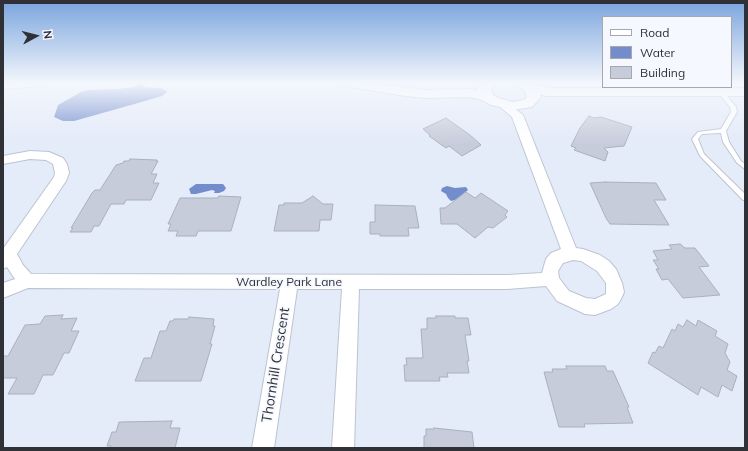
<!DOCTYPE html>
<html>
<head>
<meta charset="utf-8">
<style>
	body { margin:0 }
	#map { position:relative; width:748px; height:451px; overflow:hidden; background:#e4ebf9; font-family:Mulish,sans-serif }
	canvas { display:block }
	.frame { position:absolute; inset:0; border:4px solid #2f3137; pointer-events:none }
	.legend { position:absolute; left:602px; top:16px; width:130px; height:72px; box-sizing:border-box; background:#f5f8fe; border:1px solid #a6a8ae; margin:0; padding:5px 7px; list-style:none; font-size:12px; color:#2f3137 }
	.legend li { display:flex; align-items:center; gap:8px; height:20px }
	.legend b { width:20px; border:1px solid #a6a8ae }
	.north { position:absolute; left:16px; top:16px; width:40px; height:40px; -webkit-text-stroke:3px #f5f8fe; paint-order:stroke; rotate:83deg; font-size:11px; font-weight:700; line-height:16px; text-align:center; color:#2f3137 }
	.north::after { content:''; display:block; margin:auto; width:14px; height:18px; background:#2f3137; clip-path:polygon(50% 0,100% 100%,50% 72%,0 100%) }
</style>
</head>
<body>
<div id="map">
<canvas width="748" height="451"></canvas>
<div class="frame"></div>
<ul class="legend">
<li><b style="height:5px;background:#fff"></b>Road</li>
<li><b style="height:11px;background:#728ccc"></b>Water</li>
<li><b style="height:11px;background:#c6ccda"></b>Building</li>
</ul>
<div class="north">N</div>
</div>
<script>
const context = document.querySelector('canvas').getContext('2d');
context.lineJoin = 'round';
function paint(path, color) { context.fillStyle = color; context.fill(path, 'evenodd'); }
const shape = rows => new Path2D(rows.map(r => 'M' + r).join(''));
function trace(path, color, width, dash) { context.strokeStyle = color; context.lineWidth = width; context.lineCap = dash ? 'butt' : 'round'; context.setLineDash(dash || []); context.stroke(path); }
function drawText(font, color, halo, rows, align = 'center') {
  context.font = font + ' Mulish,sans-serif'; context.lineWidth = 3.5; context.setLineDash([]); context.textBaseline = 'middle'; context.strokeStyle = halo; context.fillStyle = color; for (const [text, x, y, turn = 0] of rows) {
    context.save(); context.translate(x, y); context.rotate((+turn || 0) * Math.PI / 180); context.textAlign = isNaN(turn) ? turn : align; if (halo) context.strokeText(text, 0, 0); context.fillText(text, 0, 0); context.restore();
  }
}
paint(shape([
	[142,83,145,87,161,88,167,91,167,92,162,96,131,105,74,121,63,121,54,117,58,105,81,92,87,90,117,89,134,87],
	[196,184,223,184,226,188,224,191,219,193,214,193,215,191,212,190,196,194,191,194,189,189],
	[447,186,455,188,466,187,468,190,455,200,451,201,448,198,446,194,441,191,442,188]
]), '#728ccc');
const building = shape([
	[589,116,594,118,601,117,632,127,624,146,604,148,608,152,605,161,574,150,576,148,571,146,580,128,589,116],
	[446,118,470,135,481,145,462,156,449,146,446,148,429,136,430,135,423,129,446,118],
	[130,159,157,160,156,161,158,161,151,174,157,174,153,183,159,183,151,200,126,200,124,204,111,204,99,226,94,226,91,232,70,232,73,228,71,228,92,193,95,190,100,190,116,165,123,163,124,161,129,161,130,159],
	[605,182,656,183,666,200,654,200,669,225,610,224,606,218,590,183,605,182],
	[466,192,475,198,481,193,508,211,505,215,507,217,493,228,488,227,475,238,457,224,441,224,440,208,445,208,466,192],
	[219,196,241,197,231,231,198,231,196,236,176,236,178,231,168,231,171,224,168,224,180,198,218,198,219,196],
	[313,196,323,204,333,204,331,220,320,220,319,231,274,231,279,205,284,205,284,203,302,203,313,196],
	[375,205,415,206,419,228,408,228,409,236,380,236,380,234,370,234,370,222,375,222,375,205],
	[680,244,685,248,695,248,709,266,699,267,720,295,683,298,668,279,662,280,656,269,659,269,653,260,658,260,653,251,672,249,669,245,680,244],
	[63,315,61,319,77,318,71,331,79,331,69,353,64,353,53,375,43,375,34,394,8,394,17,378,3,378,3,356,8,356,25,325,40,324,45,316,63,315],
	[436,316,455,316,455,318,468,318,471,335,465,335,469,361,467,361,469,373,447,373,448,377,439,377,440,381,405,381,404,365,407,365,406,358,423,358,421,329,427,329,427,318,436,318,436,316],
	[189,317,214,319,213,326,215,326,210,344,212,344,201,381,135,381,144,358,151,358,160,331,166,331,170,321,173,321,174,319,188,319,189,317],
	[687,320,696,326,698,320,717,331,715,336,728,344,725,353,730,362,727,370,737,376,732,391,722,385,718,397,701,387,698,395,648,363,653,352,655,353,659,346,663,348,672,329,675,331,678,324,683,327,687,320],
	[566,366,605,366,607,371,613,371,629,407,627,407,633,423,584,424,585,427,559,427,544,372,553,372,552,369,567,369,566,366],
	[172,421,170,428,180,428,175,448,110,448,111,446,107,446,112,432,116,432,119,422,172,421],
	[434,428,472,432,474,448,424,448,424,436,426,436,426,429,434,429,434,428]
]);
paint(building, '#c6ccda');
trace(building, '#aab0bd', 1);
const service = shape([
	[721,90,723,91,736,107,737,112,726,131,729,142,741,161,745,164,745,169,737,163,723,142,721,133,702,134,698,139,704,154,745,194,745,200,743,200,700,156,692,139,698,132,721,129,731,112,730,107,718,92,721,90]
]);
const minor = shape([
	[504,102,508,103,523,115,576,248,583,249,600,255,609,261,616,269,622,283,624,292,621,299,618,304,611,309,595,315,585,314,557,301,546,286,507,289,359,289,354,448,332,448,342,289,297,289,274,448,252,448,280,289,28,288,3,298,3,283,15,279,7,267,3,269,3,249,54,177,55,173,53,164,46,160,30,159,3,164,3,156,30,151,49,152,63,158,67,164,69,173,66,181,17,254,23,265,31,274,507,275,542,273,546,259,551,253,561,249,512,117,498,105,504,102],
	[573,260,581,261,597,271,606,283,606,294,595,299,586,298,569,291,559,278,558,271,563,263,573,260]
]);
const tertiary = shape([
	[3,82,49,82,47,85,42,86,3,89,3,82],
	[338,82,367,82,426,90,470,89,478,91,477,89,482,82,497,82,491,89,493,95,501,99,513,102,523,100,527,97,524,90,517,86,515,83,516,82,529,82,547,88,745,88,745,96,546,96,540,94,541,97,532,107,513,110,491,105,482,100,470,97,426,98,405,96,345,86,340,85,338,82]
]);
trace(service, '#bdc3d0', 2);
trace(minor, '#bdc3d0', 2);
trace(tertiary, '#bdc3d0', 2);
paint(service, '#fff');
paint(minor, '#fff');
paint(tertiary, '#fff');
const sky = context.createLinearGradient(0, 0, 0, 145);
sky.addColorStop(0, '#79a4dd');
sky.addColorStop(0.57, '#f3f6fc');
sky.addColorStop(1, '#f3f6fc00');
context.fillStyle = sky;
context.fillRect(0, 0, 748, 145);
drawText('12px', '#2f3137', '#f5f8fe', [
	["Wardley Park Lane",289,282]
]);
drawText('14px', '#2f3137', '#f5f8fe', [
	["Thornhill Crescent",276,365,-81]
]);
</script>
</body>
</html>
